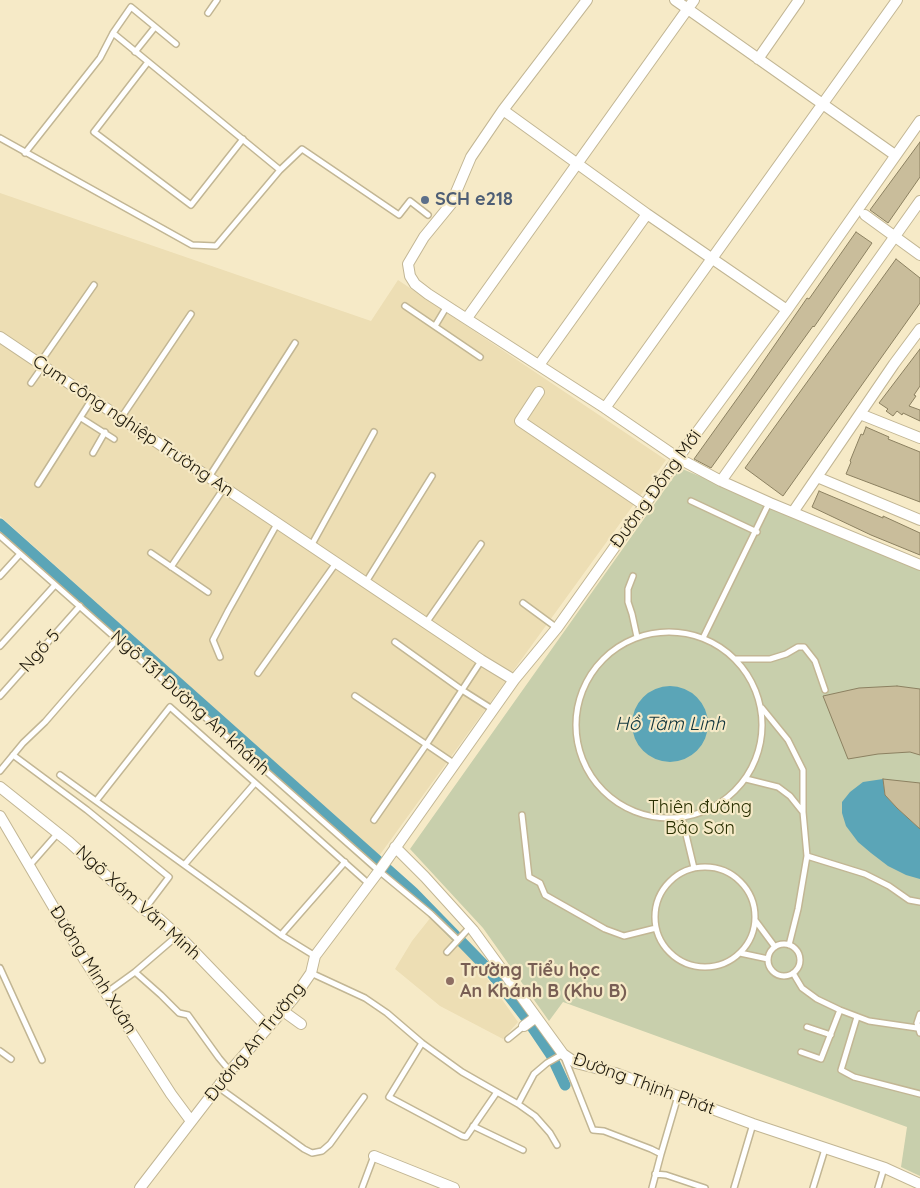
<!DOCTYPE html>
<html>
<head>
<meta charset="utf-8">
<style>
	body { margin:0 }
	canvas { display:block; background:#f6eac7 }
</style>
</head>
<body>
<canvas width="920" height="1188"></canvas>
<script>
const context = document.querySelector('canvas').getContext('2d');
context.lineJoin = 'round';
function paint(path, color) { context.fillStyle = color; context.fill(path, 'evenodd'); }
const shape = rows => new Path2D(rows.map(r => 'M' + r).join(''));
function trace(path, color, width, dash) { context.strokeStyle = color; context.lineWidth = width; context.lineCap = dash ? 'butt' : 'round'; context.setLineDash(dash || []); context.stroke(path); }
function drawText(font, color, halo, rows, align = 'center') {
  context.font = font + ' Quicksand,sans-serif'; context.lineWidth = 4.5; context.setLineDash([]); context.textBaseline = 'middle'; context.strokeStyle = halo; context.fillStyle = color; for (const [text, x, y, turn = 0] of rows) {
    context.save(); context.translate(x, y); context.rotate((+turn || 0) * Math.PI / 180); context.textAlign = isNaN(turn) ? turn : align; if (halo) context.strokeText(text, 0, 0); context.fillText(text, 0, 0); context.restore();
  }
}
paint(shape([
	[0,193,371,321,398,280,666,460,379,856,0,516],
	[431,917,474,960,518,1022,503,1039,440,1006,395,969,412,941]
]), '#eddeb4');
paint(shape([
	[680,468,920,568,920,1176,901,1167,907,1127,563,1002,549,1021,483,928,410,849]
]), '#c8cfac');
paint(shape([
	'632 724a38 38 0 1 1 76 0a38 38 0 1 1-76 0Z',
	[883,779,885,795,897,808,920,829,920,879,906,875,888,866,871,853,858,842,846,826,842,813,842,802,850,792,863,782]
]), '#5ba5b7');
trace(shape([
	[0,524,413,892,488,969,526,1018,551,1055,565,1085]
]), '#5ba5b7', 11);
const building = shape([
	[920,142,920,177,888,223,870,210,920,142],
	[856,232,872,243,814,327,813,326,711,468,694,459,752,378,807,298,809,299,856,232],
	[896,259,920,278,920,303,783,496,745,468,896,259],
	[920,349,920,386,914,395,916,396,909,406,920,410,920,421,903,413,902,415,897,411,893,416,886,411,888,409,879,403,920,349],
	[866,427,889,437,888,439,920,452,920,502,846,474,851,462,850,461,861,434,863,435,866,427],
	[819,491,883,518,883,516,920,533,920,555,871,535,812,507,819,491],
	[897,686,920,689,920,755,910,752,878,754,848,759,823,696,859,688,897,686],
	[883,779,920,783,920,829,897,808,885,795,883,779]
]);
paint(building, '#c9bd9b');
trace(building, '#8c8161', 1);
const service = shape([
	[208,13,217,0],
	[113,33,280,170],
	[135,52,155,27],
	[148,62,94,132,191,205,243,139],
	[0,138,192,245,216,246,280,170,302,149,399,215,410,201,428,215],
	[25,153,100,58,113,33,131,7,176,44],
	[405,306,480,357],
	[435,326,447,306],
	[39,364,94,285],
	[31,383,43,366],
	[81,418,114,439],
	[121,418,191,314],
	[93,453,105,432],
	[209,477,295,343],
	[38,484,92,399],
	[691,501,757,532],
	[0,536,379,871,431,914,458,940],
	[311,546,374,432],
	[151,553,208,592],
	[171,567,224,488],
	[0,576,20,554],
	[633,576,628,589,628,602,632,614,637,637],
	[366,582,432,476],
	[523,603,557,628],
	[426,623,481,544],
	'576 725a93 93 0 1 1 186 0a93 93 0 1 1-186 0Z',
	[703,638,769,503],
	[395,642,462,690,492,709],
	[0,646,55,585],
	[220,657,213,640,228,611,277,524],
	[735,659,770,659,786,654,798,647,804,647,815,661,825,690],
	[258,673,336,563],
	[0,696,80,606],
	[355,696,455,764],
	[762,708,788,740,803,770,803,812,807,856,798,909,789,945],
	[13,755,87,810,169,877,144,910],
	[0,771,23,743,45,722,117,639],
	[60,775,281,935,315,956],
	[746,779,778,787,790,796,802,811],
	[96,801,170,707,369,884],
	[522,815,529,877,540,883,545,895,605,929,624,936,656,928],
	[682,818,694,868],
	[374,820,426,745,481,661],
	[807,856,865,874,889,886,909,900,920,902],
	[185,864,255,783],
	[29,866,58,833],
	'655 917a50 50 0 1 1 100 0a50 50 0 1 1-100 0Z',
	[755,920,775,947],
	[281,935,345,862],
	'768 960a16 16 0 1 1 32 0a16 16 0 1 1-32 0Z',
	[447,952,470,927],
	[740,953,768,959],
	[0,968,42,1060],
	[135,972,161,995,179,1013,188,1015,219,1058,230,1071],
	[311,973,365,998,387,1013,422,1043,462,1072,518,1104,535,1116,550,1133,557,1145],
	[793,973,802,988,817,999,840,1010,869,1021,917,1028],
	[106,993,135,972,177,936],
	[920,1014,917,1023,920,1033],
	[857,1017,841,1070,854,1077,920,1094],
	[807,1027,831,1035],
	[508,1039,524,1026],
	[422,1043,389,1097,462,1136,466,1137,497,1092],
	[0,1051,11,1059],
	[801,1052,821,1059,840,1010],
	[218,1087,304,1149,312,1153,322,1151,330,1144,364,1097],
	[518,1104,534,1074,547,1063,563,1054,593,1130,604,1131,651,1149,661,1154,652,1188],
	[473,1126,523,1150],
	[661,1154,678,1096],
	[655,1174,666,1175,705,1188],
	[362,1188,374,1156],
	[734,1188,753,1124],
	[813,1188,825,1149],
	[878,1188,884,1168]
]);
const minor = shape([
	[587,0,503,110,471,157,451,204,424,237,408,264,410,276,415,284,428,294,605,408,678,458,721,481,770,503,920,565],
	[675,0,895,155],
	[758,59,799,0],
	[503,110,647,214,787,310],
	[865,215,920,255],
	[467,318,694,0],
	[0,337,481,660,514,680],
	[539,365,647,214],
	[539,392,520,421,644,505],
	[605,408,897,0],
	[860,414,920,438],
	[817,477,920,520],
	[721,481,920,201],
	[793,512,894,364,920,329],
	[0,787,69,842,144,910,156,916,184,941,268,1028],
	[0,816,84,959,171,1094,191,1121],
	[395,847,425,877,473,930,563,1054,576,1063,615,1073,753,1124,885,1168,920,1184],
	[283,1011,301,1024],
	[524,1026,536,1017],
	[374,1156,454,1188],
	[140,1188,230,1071,293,999,311,973,315,956,379,871,514,680,557,628,678,458,787,310,920,121]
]);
trace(service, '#c2b694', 8);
trace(minor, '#c2b694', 12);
trace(service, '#fff', 5);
trace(minor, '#fff', 10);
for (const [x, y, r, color] of [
	[425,200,5,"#5c6f8a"],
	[450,981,5,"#8d6e63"]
]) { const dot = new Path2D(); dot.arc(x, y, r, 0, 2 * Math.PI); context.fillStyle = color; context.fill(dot); trace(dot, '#f6eac7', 2); }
drawText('bold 18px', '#4e5e75', '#f6eac7', [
	["SCH e218",435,200]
], 'left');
drawText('18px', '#1c170a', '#f6eac7', [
	["Cụm công nghiệp Trường An",133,426,34],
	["Đường Đồng Mới",656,489,-54],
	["Ngõ 5",40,651,-48],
	["Ngõ 131 Đường An khánh",190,703,42],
	["Ngõ Xóm Văn Minh",138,903,42],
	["Đường Minh Xuân",93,970,58],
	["Đường An Trường",255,1042,-51],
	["Đường Thịnh Phát",644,1084,20]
]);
drawText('18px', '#2a3002', '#f6eac7', [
	["Thiên đường",700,808],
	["Bảo Sơn",700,829]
]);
drawText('bold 18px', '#785e54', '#f6eac7', [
	["Trường Tiểu học",460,971],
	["An Khánh B (Khu B)",460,992]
], 'left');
drawText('italic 19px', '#0e333b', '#f6eac7', [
	["Hồ Tâm Linh",670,724]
]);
</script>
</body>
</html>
